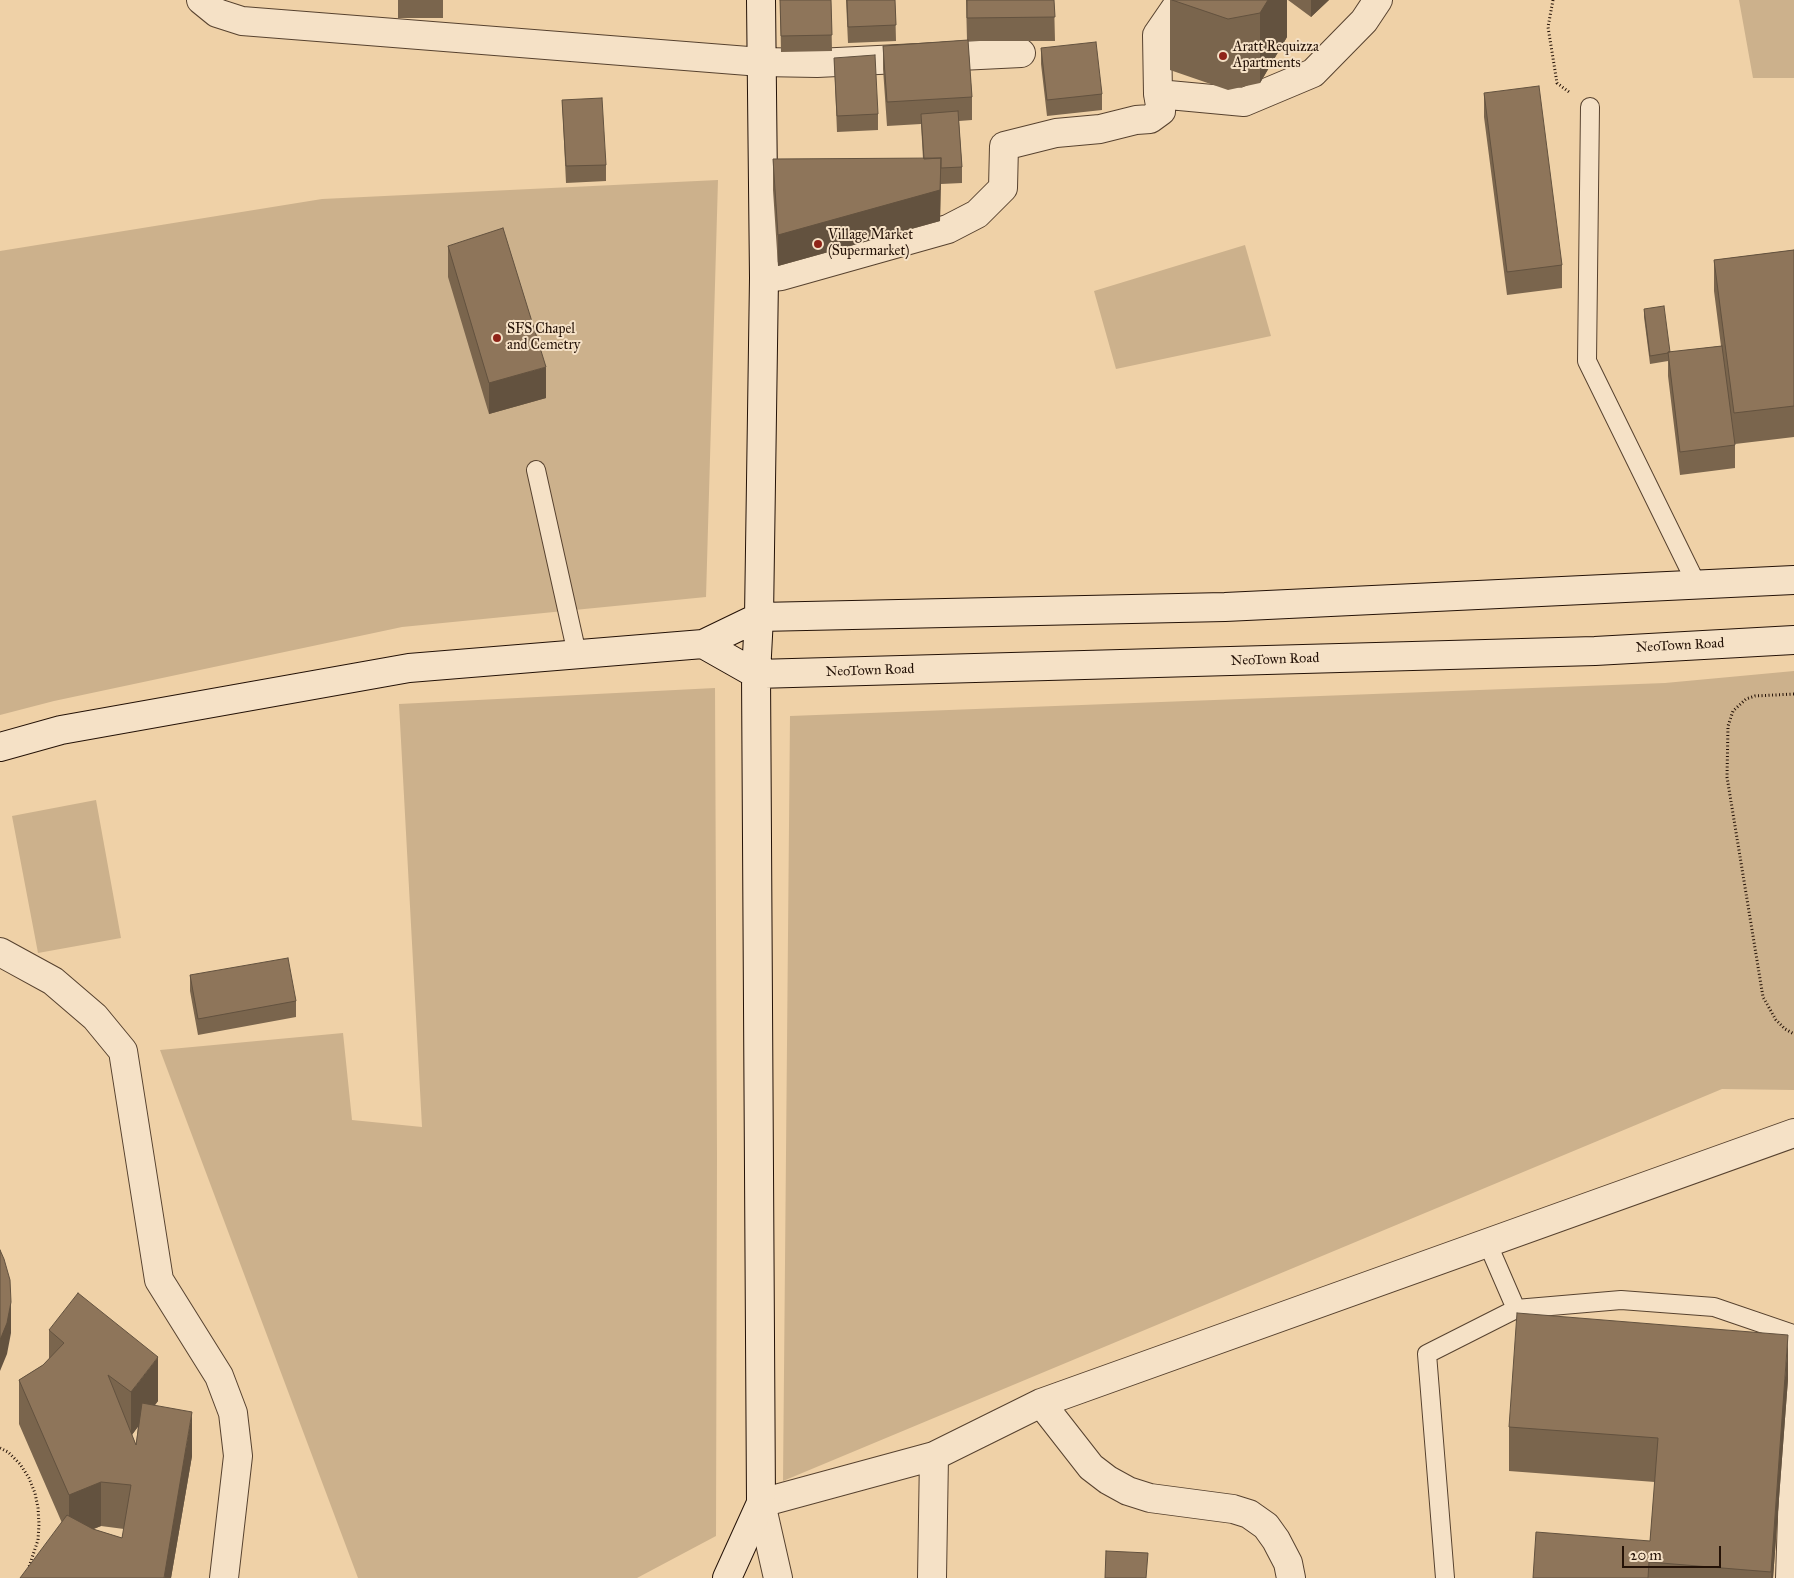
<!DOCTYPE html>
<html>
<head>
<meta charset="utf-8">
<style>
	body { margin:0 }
	#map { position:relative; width:1794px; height:1578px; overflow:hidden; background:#efd1a7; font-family:"IM FELL Great Primer",serif }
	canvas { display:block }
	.scale { position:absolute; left:1622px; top:1546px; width:99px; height:22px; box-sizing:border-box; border:2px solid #241207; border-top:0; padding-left:6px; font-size:15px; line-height:18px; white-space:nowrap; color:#241207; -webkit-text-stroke:4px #f5e1c6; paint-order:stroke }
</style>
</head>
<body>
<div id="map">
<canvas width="1794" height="1578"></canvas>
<div class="scale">20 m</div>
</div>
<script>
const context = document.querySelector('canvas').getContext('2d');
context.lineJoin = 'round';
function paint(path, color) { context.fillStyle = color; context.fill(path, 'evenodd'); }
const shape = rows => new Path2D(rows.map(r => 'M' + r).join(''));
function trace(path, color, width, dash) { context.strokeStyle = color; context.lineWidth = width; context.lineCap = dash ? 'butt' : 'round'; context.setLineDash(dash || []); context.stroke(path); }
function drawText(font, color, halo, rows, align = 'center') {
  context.font = font + ' "IM FELL Great Primer",serif'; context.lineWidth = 4; context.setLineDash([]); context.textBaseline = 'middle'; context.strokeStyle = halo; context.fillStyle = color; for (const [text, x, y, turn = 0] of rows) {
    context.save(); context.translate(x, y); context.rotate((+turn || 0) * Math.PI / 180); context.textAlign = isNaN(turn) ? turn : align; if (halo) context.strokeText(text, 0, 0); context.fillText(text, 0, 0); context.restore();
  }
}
paint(shape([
	[1739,0,1794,0,1794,78,1753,78],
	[718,180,706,597,402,627,54,701,0,715,0,251,322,199],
	[1245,245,1271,336,1116,369,1094,291],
	[1794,671,1794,1090,1722,1089,783,1481,790,716,1665,683],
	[715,688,717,1156,716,1536,637,1578,358,1578,160,1050,343,1033,352,1120,422,1127,399,704],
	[96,800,121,938,38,953,12,816]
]), '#ccb18c');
const lane = shape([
	[1590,107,1587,361,1697,585],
	[536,470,577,654],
	[1487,1242,1516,1309],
	[1445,1578,1427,1354,1516,1309,1621,1300,1714,1307,1793,1334,1785,1578]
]);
const street = shape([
	[201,0,217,13,242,21,761,62,817,63,1021,53],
	[1158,94,1244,102,1313,73,1364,21,1378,0],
	[764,278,781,276,948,229,977,214,1003,188,1004,146,1056,133,1100,129,1136,120,1150,119,1161,111,1158,94,1157,35,1181,0],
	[0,952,53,981,95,1017,123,1051,159,1280,219,1376,233,1413,238,1456,224,1578],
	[1041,1403,1091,1467,1108,1480,1128,1491,1150,1498,1233,1509,1249,1514,1266,1526,1276,1540,1288,1563,1291,1578],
	[778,1578,761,1503,934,1456,1041,1403,1794,1133],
	[932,1578,934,1456]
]);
const secondary = shape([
	[703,644,756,674],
	[756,674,1595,651,1794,640],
	[0,747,61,730,409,668,703,644,759,617,1225,607,1794,580],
	[727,1578,761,1503,756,674,759,617,764,278,761,0]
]);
trace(lane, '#57422f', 20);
trace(street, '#57422f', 30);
trace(secondary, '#241207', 30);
trace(shape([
	[1553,0,1548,27,1557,83,1569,92],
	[1794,694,1755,696,1746,699,1733,711,1728,726,1727,777,1763,997,1776,1020,1785,1029,1794,1034],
	[0,1448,8,1452,20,1464,29,1478,35,1493,38,1508,39,1524,38,1540,29,1567]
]), '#241207', 3, [1, 2.5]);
trace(lane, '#f5e1c6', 18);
trace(street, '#f5e1c6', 28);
trace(secondary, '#f5e1c6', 28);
paint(shape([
	[398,0,443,0,443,18,398,18],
	[780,0,831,0,832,51,781,52],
	[846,0,895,0,896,41,848,43],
	[966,0,1054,0,1055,41,968,41,972,97,972,120,959,121,962,167,962,183,941,184,940,221,778,266,773,190,773,159,923,159,921,124,887,126,883,69,883,46,967,40],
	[1170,0,1287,0,1287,37,1260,83,1228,90,1170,70],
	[1288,0,1329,0,1311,17],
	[1041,48,1102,94,1102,110,1047,116,1041,64],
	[834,58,878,114,878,130,837,132],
	[1484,93,1562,265,1562,288,1507,295,1484,117],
	[562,100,606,165,606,181,566,183],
	[448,246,546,398,489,414,448,277],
	[1794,250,1794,437,1735,444,1735,468,1680,475,1668,376,1668,361,1650,364,1644,317,1644,309,1670,352,1721,346,1714,291,1714,260],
	[190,975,296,1001,296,1017,198,1035,190,991],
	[49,1330,158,1401,155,1405,192,1456,171,1578,62,1523,19,1424,19,1380,43,1365,49,1359],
	[138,1426,136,1445,132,1435],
	[101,1526,124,1529,122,1538,93,1529],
	[1788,1379,1773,1578,1533,1578,1650,1541,1655,1482,1509,1471,1509,1427]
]), '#7a654d');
paint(shape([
	[1266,0,1287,0,1287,37,1260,83,1260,13],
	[1311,0,1329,0,1311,17],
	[941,158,940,221,778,266,778,235],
	[546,367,546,398,489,414,489,383],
	[11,1302,11,1333,7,1354,0,1371,0,1340],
	[1788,1335,1788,1379,1773,1578,1771,1578],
	[158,1357,158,1401,131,1436,131,1392],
	[192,1412,192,1456,171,1578,164,1578],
	[101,1482,101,1526,69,1539,69,1495]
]), '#63523f');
const building = shape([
	[780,0,831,0,832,35,781,36,780,0],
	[847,0,895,0,896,25,848,27,847,0],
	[967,0,1054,0,1055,17,967,18,967,0],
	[1172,0,1268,0,1260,13,1228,19,1172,0],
	[968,40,972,97,887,102,883,46,968,40],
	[1096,42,1102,94,1047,100,1041,48,1096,42],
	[875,55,878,114,837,116,834,58,875,55],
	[1539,86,1562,265,1507,272,1484,93,1539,86],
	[602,98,606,165,566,166,562,100,602,98],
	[958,111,962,167,941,168,941,158,924,159,921,114,958,111],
	[941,158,940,190,778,235,773,159,941,158],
	[503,228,546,367,489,383,448,246,503,228],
	[1794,250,1794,406,1734,413,1714,260,1794,250],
	[1664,306,1670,352,1668,352,1668,353,1650,356,1644,309,1664,306],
	[1722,346,1735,445,1680,452,1668,352,1722,346],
	[288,958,296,1001,198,1019,190,975,288,958],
	[0,1250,4,1259,10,1280,11,1302,7,1323,0,1340,0,1250],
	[78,1293,158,1357,131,1392,108,1375,136,1445,142,1403,192,1412,164,1578,20,1578,67,1515,93,1529,122,1538,131,1485,101,1482,69,1495,19,1380,43,1365,64,1343,49,1330,78,1293],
	[1517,1313,1788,1335,1771,1572,1649,1562,1648,1578,1533,1578,1536,1532,1650,1541,1658,1438,1509,1427,1517,1313],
	[1106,1551,1148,1553,1146,1578,1105,1578,1106,1551]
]);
paint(building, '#8e755a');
trace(building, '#63523f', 1);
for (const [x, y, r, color] of [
	[1223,56,5,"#8f2418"],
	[818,244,5,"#8f2418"],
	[497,338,5,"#8f2418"]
]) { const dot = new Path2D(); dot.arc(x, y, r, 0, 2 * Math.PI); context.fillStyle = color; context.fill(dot); trace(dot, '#f5e1c6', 2); }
drawText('14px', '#241207', '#f5e1c6', [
	["Aratt Requizza",1233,48],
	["Apartments",1233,64],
	["Village Market",828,236],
	["(Supermarket)",828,252],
	["SFS Chapel",507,330],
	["and Cemetry",507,346]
], 'left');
drawText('14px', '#241207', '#f5e1c6', [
	["NeoTown Road",1680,646,-3],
	["NeoTown Road",1275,660,-2],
	["NeoTown Road",870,671,-2]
]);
</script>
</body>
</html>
